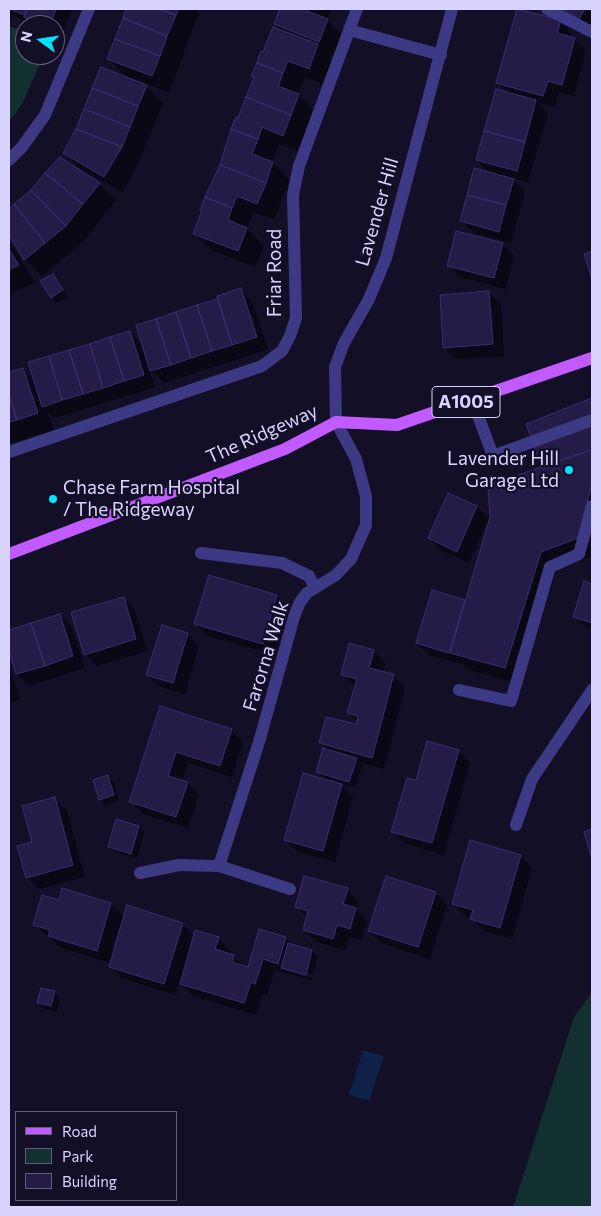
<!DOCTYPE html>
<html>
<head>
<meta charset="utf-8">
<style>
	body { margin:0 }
	#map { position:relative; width:601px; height:1216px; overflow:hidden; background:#130f26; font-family:Commissioner,sans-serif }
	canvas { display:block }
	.frame { position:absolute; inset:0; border:10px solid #d9d4ff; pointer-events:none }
	.legend { position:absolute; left:15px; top:1111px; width:162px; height:90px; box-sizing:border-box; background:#130f26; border:1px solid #625e7d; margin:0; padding:6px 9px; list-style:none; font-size:15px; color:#d9d4ff }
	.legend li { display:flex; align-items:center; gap:10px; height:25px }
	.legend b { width:25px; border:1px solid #625e7d }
	.north { position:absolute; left:15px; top:15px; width:50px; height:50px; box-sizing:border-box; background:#130f26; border:1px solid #625e7d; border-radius:50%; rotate:284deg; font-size:14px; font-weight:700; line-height:20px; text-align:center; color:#d9d4ff }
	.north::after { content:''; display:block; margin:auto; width:18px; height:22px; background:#00e5ff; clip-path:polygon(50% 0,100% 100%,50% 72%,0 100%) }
</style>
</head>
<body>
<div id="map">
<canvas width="601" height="1216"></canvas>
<div class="frame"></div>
<ul class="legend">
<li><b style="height:6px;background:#c25bff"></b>Road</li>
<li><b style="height:14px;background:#12302f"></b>Park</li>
<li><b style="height:14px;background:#241b47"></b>Building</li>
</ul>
<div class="north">N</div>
</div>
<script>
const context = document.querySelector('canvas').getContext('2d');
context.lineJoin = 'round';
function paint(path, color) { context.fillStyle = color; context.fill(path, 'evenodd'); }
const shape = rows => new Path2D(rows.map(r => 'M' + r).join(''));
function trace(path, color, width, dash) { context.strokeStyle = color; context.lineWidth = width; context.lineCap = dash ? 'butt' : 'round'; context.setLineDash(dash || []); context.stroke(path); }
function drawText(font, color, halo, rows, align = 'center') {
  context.font = font + ' Commissioner,sans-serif'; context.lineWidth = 4.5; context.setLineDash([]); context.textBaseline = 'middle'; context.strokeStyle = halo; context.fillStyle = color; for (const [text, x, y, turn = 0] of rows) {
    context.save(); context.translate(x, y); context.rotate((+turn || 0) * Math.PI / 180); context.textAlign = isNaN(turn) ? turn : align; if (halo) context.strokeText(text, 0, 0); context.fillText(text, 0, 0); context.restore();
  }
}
paint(shape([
	[9,26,25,32,25,55,44,55,22,104,9,121],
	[592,992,592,1207,513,1207,574,1017]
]), '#12302f');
paint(shape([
	[363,1050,384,1056,369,1101,349,1095]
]), '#0c2248');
paint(shape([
	[9,9,72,9,61,38,55,36,55,25,33,25,21,20,12,12,14,17,9,18],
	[128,9,195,9,199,13,169,92,125,76,109,59],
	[281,9,331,9,327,20,344,37,336,58,327,54,335,62,326,85,305,77,298,94,316,112,300,152,279,144,272,162,290,180,274,220,254,212,247,229,264,246,255,267,211,250,194,234,264,53,284,33,275,24],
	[557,9,592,9,592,28],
	[560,21,572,33,571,38,574,39,586,51,574,96,559,92,555,107,536,102,548,113,528,182,511,178,525,192,511,243,474,233,462,221,491,174,477,160,509,94,498,82],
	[146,86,163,103,138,164,122,193,81,169,64,153],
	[99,184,116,200,83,242,42,276,25,259,9,233,9,211,32,191],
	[9,241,35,282,9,295],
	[502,244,514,256,506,289,460,277,448,265],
	[52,275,58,281,68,297,57,303,51,298],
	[241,290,252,302,268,349,164,383,149,368,155,387,55,418,47,411,54,430,9,444,9,374,23,369,36,382,130,332,144,346,219,300],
	[489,293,501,305,504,356,456,359,444,347],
	[592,400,592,556,557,569,522,684,469,670,461,662,461,664,429,655,417,643,464,601,466,603,543,468,528,424],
	[449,494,477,507,489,519,469,563,441,550,429,538],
	[210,577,277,597,289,609,275,655,208,636,196,624],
	[585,583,592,585,592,630,587,628,575,616],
	[123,598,135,610,147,651,97,666,85,654],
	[60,615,72,627,85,668,29,686,17,674,9,647,9,631],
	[187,634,199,646,185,694,160,687,148,675],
	[350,645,374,651,386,663,383,673,393,676,405,688,384,769,359,762,362,766,355,788,338,782,353,797,335,862,298,852,286,840,327,781,318,772,329,751,321,743,357,726,358,722,349,713,356,687,342,675],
	[9,665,20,699,9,703],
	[161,708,231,730,243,742,232,777,188,763,182,781,187,783,199,795,188,828,143,814,131,802],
	[458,751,470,763,444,855,404,843,392,831,416,782],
	[108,776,114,782,119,801,106,805,100,799],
	[55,799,67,811,85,877,39,889,27,877,34,843],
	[138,827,144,833,137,859,115,852,109,846],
	[521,856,532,868,512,939,484,931,472,918,465,916,453,904],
	[63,890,111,904,123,916,112,950,115,951,182,924,195,937,196,932,219,939,231,951,229,955,233,956,244,967,249,968,286,938,294,946,312,951,318,957,311,980,275,970,267,995,263,993,256,1015,193,996,180,982,176,995,122,978,110,966,111,963,61,948,34,924,59,901],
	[291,969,312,975,311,978,291,972],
	[347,890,359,902,356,910,367,921,362,940,349,936,345,950,316,942,304,930,308,918,296,906],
	[435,893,447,905,430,959,381,943,369,931],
	[54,992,60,998,57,1012,44,1009,38,1003]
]), '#0007');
const building = shape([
	[9,9,27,9,25,15,9,9],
	[27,9,56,9,50,25,44,25,24,17,27,9],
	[126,9,158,9,176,15,167,36,123,18,126,9],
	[158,9,178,9,176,15,158,9],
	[280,9,308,9,307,11,328,19,319,42,274,24,280,9],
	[517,9,561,20,557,33,575,38,562,85,548,81,543,96,496,83,517,9],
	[562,9,585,9,579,19,562,9],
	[123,18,167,36,160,56,115,39,123,18],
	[273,27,318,44,309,69,288,61,283,73,257,63,261,51,263,52,273,27],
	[115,39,160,56,152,76,107,59,115,39],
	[257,63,283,73,278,86,299,94,291,115,246,97,254,77,251,76,257,63],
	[101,67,147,85,138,106,92,88,101,67],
	[92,88,138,106,130,127,84,109,92,88],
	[496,89,536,100,525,142,484,131,496,89],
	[246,97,291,115,283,136,262,127,258,139,231,129,236,117,238,118,246,97],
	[84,109,130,127,122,147,76,129,84,109],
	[76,129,122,147,104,177,63,153,76,129],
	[231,129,258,139,252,154,273,162,266,183,220,165,231,129],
	[484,131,525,142,517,171,476,160,484,131],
	[60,157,100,183,83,204,45,173,60,157],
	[220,165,266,183,257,204,237,196,232,208,205,197,220,165],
	[474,168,514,179,506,205,467,195,474,168],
	[45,173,83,204,66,226,31,190,45,173],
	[31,190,66,226,45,243,14,204,31,190],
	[467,195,506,205,499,232,460,221,467,195],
	[205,197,232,208,228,220,247,228,238,251,193,234,202,210,200,210,205,197],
	[14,204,45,243,24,260,9,235,9,209,14,204],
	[456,231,503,243,494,278,447,266,456,231],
	[9,249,19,265,9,270,9,249],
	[592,251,592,279,584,254,592,251],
	[53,274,63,290,51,298,40,281,53,274],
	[241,288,257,337,232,345,217,296,241,288],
	[489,291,493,344,443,348,440,295,489,291],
	[218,299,232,345,212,351,197,305,218,299],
	[197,305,212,351,191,358,176,312,197,305],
	[176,312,191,358,171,365,156,319,176,312],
	[156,319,171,365,150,371,136,325,156,319],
	[130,331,144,375,124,381,110,337,130,331],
	[110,337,124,381,103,388,90,344,110,337],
	[90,344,103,388,83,394,69,350,90,344],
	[69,350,83,394,62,400,49,356,69,350],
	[49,356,62,400,42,407,28,362,49,356],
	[23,368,38,413,17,420,9,395,9,372,23,368],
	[9,395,17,420,9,422,9,395],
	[592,398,592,450,541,467,526,424,592,398],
	[592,450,592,484,578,538,541,552,505,668,450,653,490,517,488,485,592,450],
	[448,493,477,506,457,552,428,538,448,493],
	[209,575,277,595,263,644,194,624,209,575],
	[584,581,592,584,592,623,573,617,584,581],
	[432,590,465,600,449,653,416,643,432,590],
	[124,597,136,639,84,655,71,612,124,597],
	[60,614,73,656,45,666,31,623,60,614],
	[31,623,45,666,16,674,9,651,9,630,31,623],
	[162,625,188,633,173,683,146,675,162,625],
	[349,643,374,650,369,668,394,674,372,758,319,743,326,717,356,724,358,716,347,713,357,679,341,675,349,643],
	[160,706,232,729,220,766,176,752,168,776,188,782,176,817,129,802,160,706],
	[427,741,459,750,432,843,391,832,407,778,416,780,427,741],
	[323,748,357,758,349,782,316,772,323,748],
	[303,773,342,784,323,851,284,840,303,773],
	[108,775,114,795,99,800,93,780,108,775],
	[55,797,73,865,26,878,17,846,32,842,22,806,55,797],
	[116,819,139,826,131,854,108,847,116,819],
	[592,829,592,859,584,832,592,829],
	[470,840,521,855,500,928,470,919,473,910,452,904,470,840],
	[304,876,348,888,343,904,356,908,350,929,337,925,333,939,303,930,308,911,295,907,304,876],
	[386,876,436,892,418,947,368,931,386,876],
	[62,888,111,903,97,951,48,936,50,930,33,925,42,895,59,900,62,888],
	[127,905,183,923,164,984,109,967,127,905],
	[259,929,286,937,278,964,263,959,255,984,251,982,244,1003,180,984,195,930,219,937,215,949,234,955,232,962,248,967,259,929],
	[288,943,312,950,306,975,281,968,288,943],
	[41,988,55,991,51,1006,37,1003,41,988]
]);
paint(building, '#241b47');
trace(building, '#3b2d73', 1);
trace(shape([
	[547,9,592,32],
	[472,399,493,456,592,420],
	[201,553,282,563,309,576,315,588],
	[459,690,511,701,550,567,579,554,592,506],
	[516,825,532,779,592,690],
	[140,873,179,865,219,866,290,889]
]), '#3d3a85', 12);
trace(shape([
	[349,30,441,55],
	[9,160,22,147,45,115,89,9],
	[9,452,262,366,282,351,290,336,296,318,293,195,299,166,357,9],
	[219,866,259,742,294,617,300,602,307,593,336,575,351,559,366,525,366,496,356,459,336,422]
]), '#3d3a85', 12);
trace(shape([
	[336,422,335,367,344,343,369,299,386,258,452,9]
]), '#3d3a85', 12);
trace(shape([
	[9,554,285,449,336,422,397,425,592,358]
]), '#c25bff', 12);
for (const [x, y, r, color] of [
	[569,470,5,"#00e5ff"],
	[53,499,5,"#00e5ff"]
]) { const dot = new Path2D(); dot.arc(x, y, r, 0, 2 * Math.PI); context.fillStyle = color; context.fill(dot); trace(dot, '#130f26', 2); }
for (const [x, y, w] of [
	[466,402,68]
]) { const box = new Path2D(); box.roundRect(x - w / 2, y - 15.5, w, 31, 4); context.fillStyle = '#130f26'; context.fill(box); trace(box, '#d9d4ff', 1); }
drawText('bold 18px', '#d9d4ff', null, [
	["A1005",466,402]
]);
drawText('19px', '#d9d4ff', '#130f26', [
	["Lavender Hill",377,212,-74],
	["Friar Road",275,273,-90],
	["The Ridgeway",262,434,-24],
	["Farorna Walk",266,656,-73]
]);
drawText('19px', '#d9d4ff', '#130f26', [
	["Lavender Hill",559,459],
	["Garage Ltd",559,481],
	["Chase Farm Hospital",63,488,"left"],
	["/ The Ridgeway",63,510,"left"]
], 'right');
</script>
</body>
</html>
